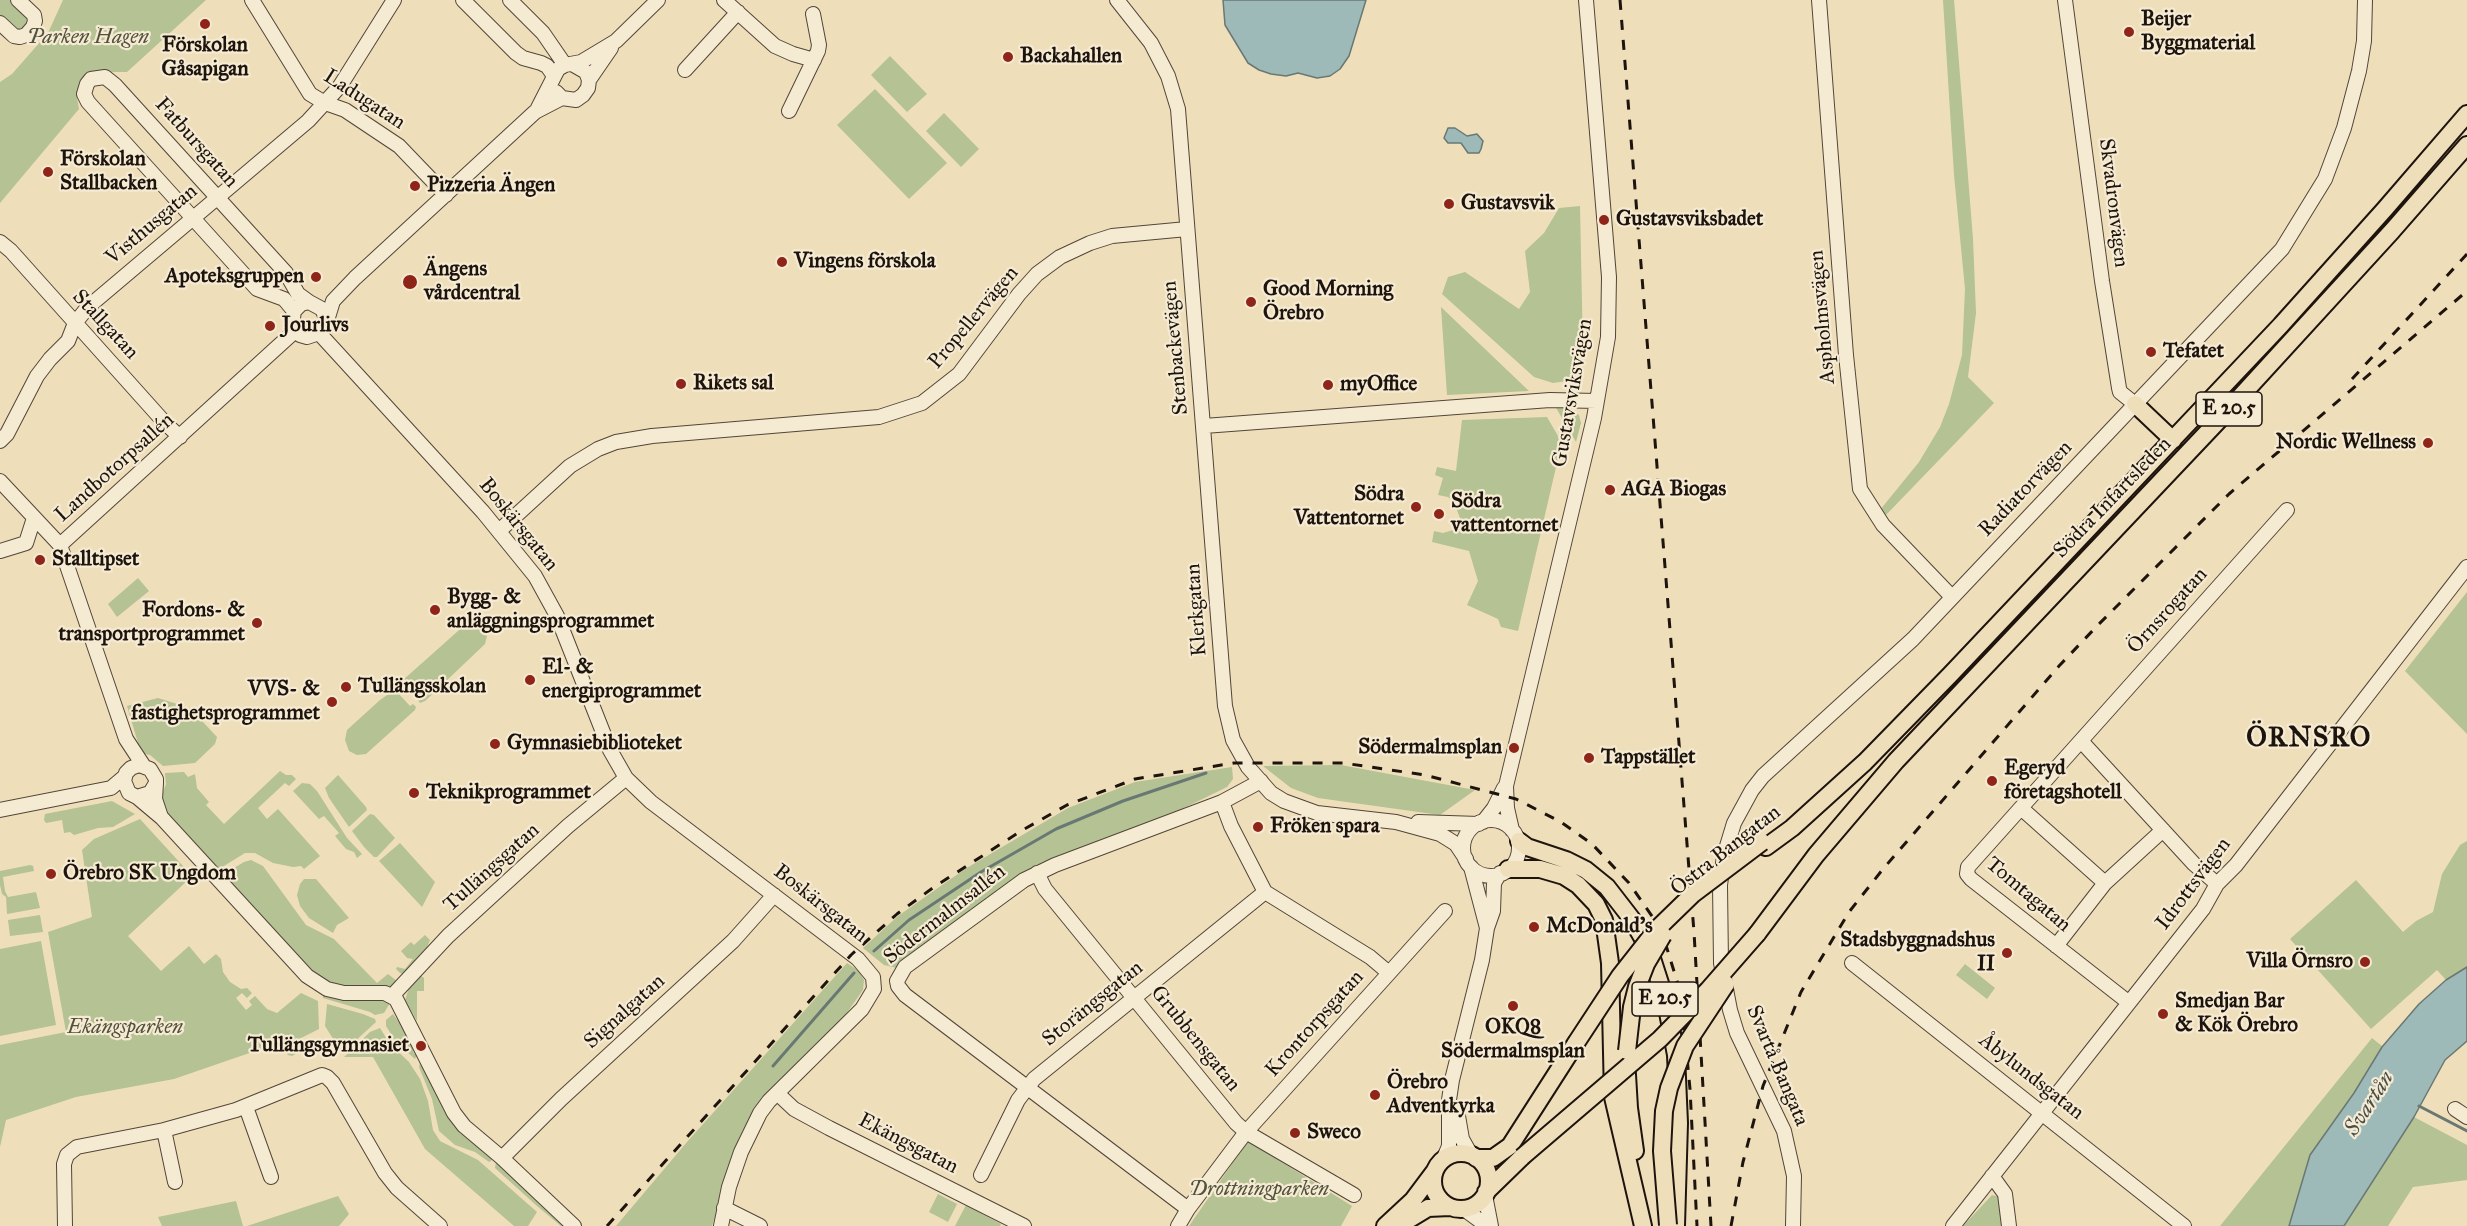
<!DOCTYPE html>
<html>
<head>
<meta charset="utf-8">
<style>
	body { margin:0 }
	canvas { display:block; background:#efdeba }
</style>
</head>
<body>
<canvas width="2467" height="1226"></canvas>
<script>
const context = document.querySelector('canvas').getContext('2d');
context.lineJoin = 'round';
function paint(path, color) { context.fillStyle = color; context.fill(path, 'evenodd'); }
const shape = rows => new Path2D(rows.map(r => 'M' + r).join(''));
function trace(path, color, width, dash) { context.strokeStyle = color; context.lineWidth = width; context.lineCap = dash ? 'butt' : 'round'; context.setLineDash(dash || []); context.stroke(path); }
function drawText(font, color, halo, rows, align = 'center') {
  context.font = font + ' "IM FELL Great Primer",serif'; context.lineWidth = 4.5; context.setLineDash([]); context.textBaseline = 'middle'; context.strokeStyle = halo; context.fillStyle = color; for (const [text, x, y, turn = 0] of rows) {
    context.save(); context.translate(x, y); context.rotate((+turn || 0) * Math.PI / 180); context.textAlign = isNaN(turn) ? turn : align; if (halo) context.strokeText(text, 0, 0); context.fillText(text, 0, 0); context.restore();
  }
}
paint(shape([
	[0,0,14,0,28,14,30,23,20,33,0,20],
	[63,0,206,0,127,72,104,72,81,87,77,98,79,109,0,203,0,82,12,74,48,33],
	[1943,0,1954,0,1973,239,1976,313,1968,377,1994,403,1885,516,1880,510,1919,462,1940,427,1949,404,1962,355,1965,289,1954,175],
	[890,56,927,94,907,112,871,75],
	[875,89,947,163,909,199,837,125],
	[944,113,979,149,961,167,926,131],
	[1580,206,1583,353,1580,367,1572,376,1567,381,1553,383,1534,377,1442,294,1448,277,1465,272,1519,309,1530,292,1525,251,1544,233,1559,208],
	[1441,307,1529,391,1447,395],
	[1555,406,1570,408,1579,415,1581,423,1576,442],
	[1547,417,1558,436,1560,450,1518,631,1501,627,1498,619,1467,605,1478,581,1469,551,1432,542,1434,531,1443,533,1453,530,1460,518,1454,502,1448,497,1438,495,1443,478,1435,475,1437,467,1456,471,1462,420],
	[138,578,149,591,117,617,108,604],
	[2467,592,2467,734,2405,671],
	[467,623,476,624,483,628,487,636,485,644,425,701,420,703,418,700,420,698,407,684,405,685,403,680],
	[397,688,399,690,397,692,410,706,413,704,416,707,415,710,366,754,357,755,349,751,345,740,347,730,380,700],
	[158,698,190,708,217,737,215,744,195,763,163,766,150,755,141,753,127,706],
	[1341,765,1475,790,1440,815,1318,798,1291,788,1263,766],
	[1232,767,1233,779,1227,787,1180,810,1034,866,897,968,884,965,863,948,898,916,965,869,1068,808,1135,782],
	[280,771,286,775,292,775,296,779,289,786,285,783,258,808,267,819,278,809,320,856,304,869,301,866,293,867,273,863,255,853,245,853,219,869,167,818,161,797,166,784,165,773,184,772,188,777,195,774,197,788,209,802,206,805,224,824],
	[338,775,366,807,367,810,349,827,329,798,325,788],
	[302,783,310,784,317,791,347,838,362,854,357,858,354,852,346,849,335,836,339,833,324,816,319,819,293,791],
	[112,801,135,814,113,827,98,828,74,835,70,832,64,833,62,820,46,823,44,820,45,814],
	[370,814,374,815,395,838,377,857,374,857,364,847,352,831],
	[140,819,194,878,188,880,128,936,161,971,189,946,204,964,216,954,221,959,223,972,230,982,241,989,247,988,252,993,247,998,242,993,236,998,246,1010,252,1005,249,1001,255,996,267,1009,277,1013,301,993,318,1001,319,1029,299,1039,302,1047,295,1050,297,1053,292,1056,288,1055,282,1046,264,1048,174,1079,76,1097,6,1120,0,1147,0,1045,66,1032,48,932,92,917,82,850,94,839],
	[2467,841,2467,967,2446,980,2437,970,2371,1029,2290,939,2356,880,2403,932,2416,921,2433,912,2442,874,2460,845],
	[400,843,435,882,422,907,379,861],
	[251,860,263,866,306,925,334,939,377,983,388,974,397,981,387,989,339,985,324,981,306,969,226,879,234,868,244,862],
	[30,865,33,866,34,871,3,877,5,891,8,897,36,892,40,908,7,914,6,897,2,894,0,885,0,871],
	[304,879,316,879,349,918,337,925,333,933,309,918,300,906,297,895,300,884],
	[40,915,43,932,10,936,8,920],
	[425,935,430,940,427,947,403,974,400,973,396,969,397,967,405,969,413,959,407,958,401,951,411,942,414,945],
	[41,941,56,1025,0,1036,0,949],
	[847,963,859,971,864,980,863,990,841,1021,789,1080,763,1097,741,1135,712,1226,616,1226,687,1142],
	[1965,964,1995,988,1987,999,1956,975],
	[420,975,424,978,424,991,417,991,417,1021,405,1000,410,985],
	[323,993,383,999,390,1003,384,1013,375,1015,370,1012,323,998],
	[327,1004,363,1014,375,1019,376,1022,342,1053,325,1026],
	[393,1014,409,1036,414,1054,418,1052,415,1059,396,1042,386,1026,386,1020],
	[380,1028,390,1044,409,1062,420,1079,428,1101,433,1130,440,1141,478,1160,537,1212,528,1226,514,1226,425,1149,373,1057,344,1057,370,1032],
	[2372,1038,2382,1046,2354,1093,2310,1155,2289,1226,2220,1226],
	[425,1061,493,1158,491,1161,489,1162,475,1152,455,1145,439,1131,432,1099,419,1067,420,1063],
	[2414,1117,2467,1145,2467,1180,2413,1187,2388,1226,2344,1226],
	[1248,1141,1352,1206,1341,1226,1189,1226],
	[496,1161,568,1226,561,1226,537,1206,495,1168],
	[938,1194,957,1204,948,1222,929,1212],
	[1992,1195,1999,1197,2003,1226,1963,1226],
	[338,1196,349,1214,339,1226,247,1226],
	[236,1201,243,1226,162,1226,158,1217],
	[966,1205,1001,1224,1000,1226,955,1226]
]), '#b4c294');
const water = shape([
	[1223,0,1366,0,1349,56,1340,69,1330,76,1317,78,1298,73,1286,76,1271,74,1259,70,1248,63,1225,25,1223,0],
	[1448,128,1455,128,1467,136,1477,134,1483,141,1481,149,1479,153,1468,153,1461,143,1448,143,1444,138,1448,128],
	[2467,967,2467,1041,2445,1060,2414,1117,2344,1226,2289,1226,2310,1155,2354,1093,2382,1047,2419,1004,2446,980,2467,967]
]);
paint(water, '#9dbab8');
trace(water, '#6a7874', 1.5);
trace(shape([
	[874,951,909,920,981,872,1056,829,1123,801,1206,773],
	[773,1066,854,973],
	[2419,1106,2467,1131]
]), '#6a7874', 3);
const minor = shape([
	[252,0,310,94,325,103,345,110,399,146,446,195],
	[463,0,516,53,523,58,541,63,547,66,554,76],
	[510,0,543,33,565,65],
	[724,0,775,46,793,54,814,60],
	[1117,0,1151,43,1168,76,1178,109,1225,706,1233,740,1248,767,1271,793,1284,801,1317,813,1396,822,1440,834,1456,844,1466,859],
	[1819,0,1846,355,1860,489,1883,525,1952,597],
	[2065,0,2102,281,2119,388,2120,392,2135,404],
	[0,23,14,36,20,37,26,35,33,27,35,21,34,15,18,0],
	[685,70,738,12],
	[589,80,611,48],
	[556,92,562,98,576,100,583,95,588,88,589,80,586,72,572,64],
	[538,108,558,69,565,65,581,62,616,41,658,0],
	[789,111,818,51,819,45,813,14],
	[0,242,11,251,165,423,180,437],
	[294,311,284,299,257,289,88,102,84,94,87,84,91,79,105,77,115,85,286,273,298,294,309,302],
	[326,318,322,309,309,302,301,304,294,311,292,325,300,335,307,337,319,333,326,324,333,301,355,278,535,112,562,98],
	[319,333,483,512,535,576,557,616,610,750,626,778,651,802,858,959,873,977,874,989,862,1009,769,1101,760,1113,741,1152,729,1187,721,1226],
	[1204,426,1550,400,1597,401],
	[0,441,7,434,37,376,50,359,68,341,75,323,88,307,308,121,340,86,394,0],
	[0,481,60,545],
	[499,531,570,466,598,449,616,442,652,436,879,417,922,403,959,374,1019,294,1037,274,1060,257,1090,243,1112,236,1187,229],
	[0,551,26,543,34,518],
	[2082,742,2194,864,2217,884],
	[143,765,126,739,60,545,295,331],
	[156,783,150,793,137,797,129,793,124,781,126,773,131,768,139,765,150,769,156,779,156,783,155,799,161,817],
	[137,797,162,818,307,976,327,989,344,993,385,993,396,999,454,1113,464,1126,502,1158,574,1226],
	[1222,802,1231,826,1265,892,1370,957,1389,973],
	[2021,808,2105,883],
	[0,810,111,788,124,777],
	'1463 848a28 28 0 1 1 56 0a28 28 0 1 1-56 0Z',
	[1418,822,1479,824],
	[1483,822,1494,808,1504,788],
	[1512,830,1507,808,1506,786,1594,418,1608,337,1609,277,1586,0],
	[1471,867,1487,928],
	[1037,873,1045,889,1236,1123,1246,1132,1354,1195],
	[2056,946,2105,883,2163,830],
	[1852,963,2184,1226],
	[897,981,905,967,1024,880,1055,865,1222,802,1261,781],
	[897,981,898,986,905,995,1188,1209],
	[392,996,448,936,568,826,626,778],
	[2128,1002,1971,879,1967,874,1968,867,2287,510],
	[777,1093,794,1109,829,1128,1024,1226],
	[246,1107,271,1177],
	[2455,1109,2467,1117],
	[1457,1110,1462,1139,1471,1155],
	[164,1130,175,1182],
	[502,1158,561,1099,733,941,774,895],
	[1444,1158,1449,1146,1449,1100,1452,1080,1482,960,1487,928,1493,911,1494,883,1500,873],
	[981,1175,1018,1100,1034,1079,1265,892],
	[1992,1176,2005,1194,2009,1226],
	[1485,1195,1491,1226],
	[724,1208,760,1226],
	[1464,1209,1487,1226],
	[65,1226,64,1164,67,1155,77,1147,164,1130,236,1110,322,1075,327,1077,333,1083,385,1173,397,1188,440,1226],
	[1178,1226,1188,1209,1246,1132,1445,911],
	[1793,1226,1794,1176,1784,1131,1737,1033,1730,1010,1721,963,1720,885,1724,856,1734,823,1752,790,1763,776,1913,639,2282,249,2325,179,2344,128,2359,71,2364,41,2365,0],
	[1953,1226,2203,909,2217,884,2236,865,2467,567]
]);
const major = shape([
	[2135,404,2173,440],
	[1519,841,1527,847,1566,860,1586,870,1607,887,1631,918,1649,949,1666,1002,1676,1055,1679,1123,1676,1226],
	[1766,847,1792,828,1865,762,1950,675,2281,325,2385,209,2467,114],
	[1508,869,1540,869,1564,876,1578,885,1596,904,1604,920,1610,963,1613,1097,1643,1226],
	[1757,934,1816,855,1896,761,2218,421,2392,231,2467,145],
	[1626,1058,1629,1108,1635,1151],
	'1433 1181a28 28 0 1 1 56 0a28 28 0 1 1-56 0Z',
	[1476,1158,1493,1158,1510,1146,1576,1043],
	[1486,1192,1522,1157],
	[1385,1226,1413,1200,1434,1172],
	[1398,1226,1428,1208,1450,1207]
]);
trace(minor, '#524639', 16);
trace(major, '#1e140e', 20);
trace(minor, '#f5ead2', 14);
trace(major, '#efdeba', 16);
trace(shape([
	[1620,0,1694,932,1711,1226],
	[2352,379,2467,254],
	[607,1226,851,955,897,914,934,887,1021,831,1067,805,1135,779,1234,763,1343,763,1425,775,1516,799,1561,822,1592,844,1629,883,1661,929,1681,994,1690,1089,1697,1226],
	[1731,1226,1743,1162,1763,1086,1801,992,1849,912,1883,869,2059,666,2098,625,2229,494,2467,291]
]), '#1e140e', 3, [10, 10]);
const majorBridge = shape([
	[1576,1043,1620,976,1657,929,1693,894,1762,842],
	[1627,1051,1632,1007,1637,987,1646,964,1663,935],
	[1522,1157,1660,1039,1708,990,1757,934],
	[1668,1225,1662,1151,1664,1111,1669,1088,1685,1046,1726,984]
]);
trace(majorBridge, '#1e140e', 20, []);
trace(majorBridge, '#efdeba', 16);
for (const [x, y, r, color] of [
	[205,24,6,"#8f2418"],
	[2129,32,6,"#8f2418"],
	[1008,57,6,"#8f2418"],
	[48,172,6,"#8f2418"],
	[415,186,6,"#8f2418"],
	[1449,204,6,"#8f2418"],
	[1604,220,6,"#8f2418"],
	[782,262,6,"#8f2418"],
	[316,277,6,"#8f2418"],
	[410,282,8,"#8f2418"],
	[1251,302,6,"#8f2418"],
	[270,326,6,"#8f2418"],
	[2151,352,6,"#8f2418"],
	[681,384,6,"#8f2418"],
	[1328,385,6,"#8f2418"],
	[2428,443,6,"#8f2418"],
	[1610,490,6,"#8f2418"],
	[1416,507,6,"#8f2418"],
	[1439,514,6,"#8f2418"],
	[40,560,6,"#8f2418"],
	[435,610,6,"#8f2418"],
	[257,623,6,"#8f2418"],
	[530,680,6,"#8f2418"],
	[346,687,6,"#8f2418"],
	[332,702,6,"#8f2418"],
	[495,744,6,"#8f2418"],
	[1514,748,6,"#8f2418"],
	[1589,758,6,"#8f2418"],
	[1992,781,6,"#8f2418"],
	[414,793,6,"#8f2418"],
	[1258,827,6,"#8f2418"],
	[51,874,6,"#8f2418"],
	[1534,927,6,"#8f2418"],
	[2007,953,6,"#8f2418"],
	[2365,962,6,"#8f2418"],
	[1513,1006,6,"#8f2418"],
	[2163,1014,6,"#8f2418"],
	[421,1046,6,"#8f2418"],
	[1375,1095,6,"#8f2418"],
	[1295,1133,6,"#8f2418"]
]) { const dot = new Path2D(); dot.arc(x, y, r, 0, 2 * Math.PI); context.fillStyle = color; context.fill(dot); trace(dot, '#f5ead2', 2); }
for (const [x, y, w] of [
	[2229,409,66],
	[1665,999,66]
]) { const box = new Path2D(); box.roundRect(x - w / 2, y - 17, w, 34, 4.5); context.fillStyle = '#f5ead2'; context.fill(box); trace(box, '#1e140e', 1.5); }
drawText('bold 20px', '#1e140e', null, [
	["E 20.5",2229,409],
	["E 20.5",1665,999]
]);
drawText('bold 21px', '#1e140e', '#f5ead2', [
	["Beijer",2141,20],
	["Byggmaterial",2141,44],
	["Förskolan",205,46,"center"],
	["Gåsapigan",205,70,"center"],
	["Backahallen",1020,57],
	["Förskolan",60,160],
	["Stallbacken",60,184],
	["Pizzeria Ängen",427,186],
	["Gustavsvik",1461,204],
	["Gustavsviksbadet",1616,220],
	["Vingens förskola",794,262],
	["Ängens",424,270],
	["vårdcentral",424,294],
	["Apoteksgruppen",304,277,"right"],
	["Good Morning",1263,290],
	["Örebro",1263,314],
	["Jourlivs",282,326],
	["Tefatet",2163,352],
	["Rikets sal",693,384],
	["myOffice",1340,385],
	["Nordic Wellness",2416,443,"right"],
	["AGA Biogas",1622,490],
	["Södra",1404,495,"right"],
	["Vattentornet",1404,519,"right"],
	["Södra",1451,502],
	["vattentornet",1451,526],
	["Stalltipset",52,560],
	["Bygg- &",447,598],
	["anläggningsprogrammet",447,622],
	["Fordons- &",245,611,"right"],
	["transportprogrammet",245,635,"right"],
	["El- &",542,668],
	["energiprogrammet",542,692],
	["Tullängsskolan",358,687],
	["VVS- &",320,690,"right"],
	["fastighetsprogrammet",320,714,"right"],
	["Gymnasiebiblioteket",507,744],
	["Södermalmsplan",1502,748,"right"],
	["Tappstället",1601,758],
	["Egeryd",2004,769],
	["företagshotell",2004,793],
	["Teknikprogrammet",426,793],
	["Fröken spara",1270,827],
	["Örebro SK Ungdom",63,874],
	["McDonald's",1546,927],
	["Stadsbyggnadshus",1995,941,"right"],
	["II",1995,965,"right"],
	["Villa Örnsro",2353,962,"right"],
	["Smedjan Bar",2175,1002],
	["& Kök Örebro",2175,1026],
	["OKQ8",1513,1028,"center"],
	["Södermalmsplan",1513,1052,"center"],
	["Tullängsgymnasiet",409,1046,"right"],
	["Örebro",1387,1083],
	["Adventkyrka",1387,1107],
	["Sweco",1307,1133]
], 'left');
drawText('italic 21px', '#52513d', '#f5ead2', [
	["Parken Hagen",88,38],
	["Ekängsparken",125,1028],
	["Drottningparken",1259,1190]
]);
drawText('21px', '#1e140e', '#f5ead2', [
	["Ladugatan",364,100,33],
	["Fatbursgatan",196,143,48],
	["Skvadronvägen",2113,203,83],
	["Visthusgatan",152,225,-40],
	["Aspholmsvägen",1823,317,-95],
	["Propellervägen",974,318,-50],
	["Stallgatan",105,325,47],
	["Stenbackevägen",1176,348,-95],
	["Gustavsviksvägen",1573,393,-80],
	["Landbotorpsallén",115,468,-42],
	["Radiatorvägen",2026,489,-46],
	["Södra Infartsleden",2113,498,-46],
	["Boskärsgatan",518,525,51],
	["Klerkgatan",1197,610,-94],
	["Örnsrogatan",2168,611,-48],
	["Östra Bangatan",1726,851,-38],
	["Tullängsgatan",492,868,-42],
	["Idrottsvägen",2194,884,-53],
	["Tomtagatan",2028,895,40],
	["Boskärsgatan",820,904,38],
	["Södermalmsallén",945,915,-38],
	["Storängsgatan",1093,1004,-39],
	["Signalgatan",625,1012,-42],
	["Krontorpsgatan",1315,1024,-48],
	["Grubbensgatan",1195,1039,51],
	["Svartå Bangata",1777,1066,67],
	["Åbylundsgatan",2031,1077,38],
	["Ekängsgatan",908,1144,27]
]);
drawText('italic 22px', '#4a4e4a', '#f5ead2', [
	["Svartån",2370,1104,-57]
]);
context.letterSpacing = '1.5px';
drawText('bold 27px', '#1e140e', '#f5ead2', [
	["ÖRNSRO",2309,739]
]);
context.letterSpacing = '0px';
</script>
</body>
</html>
